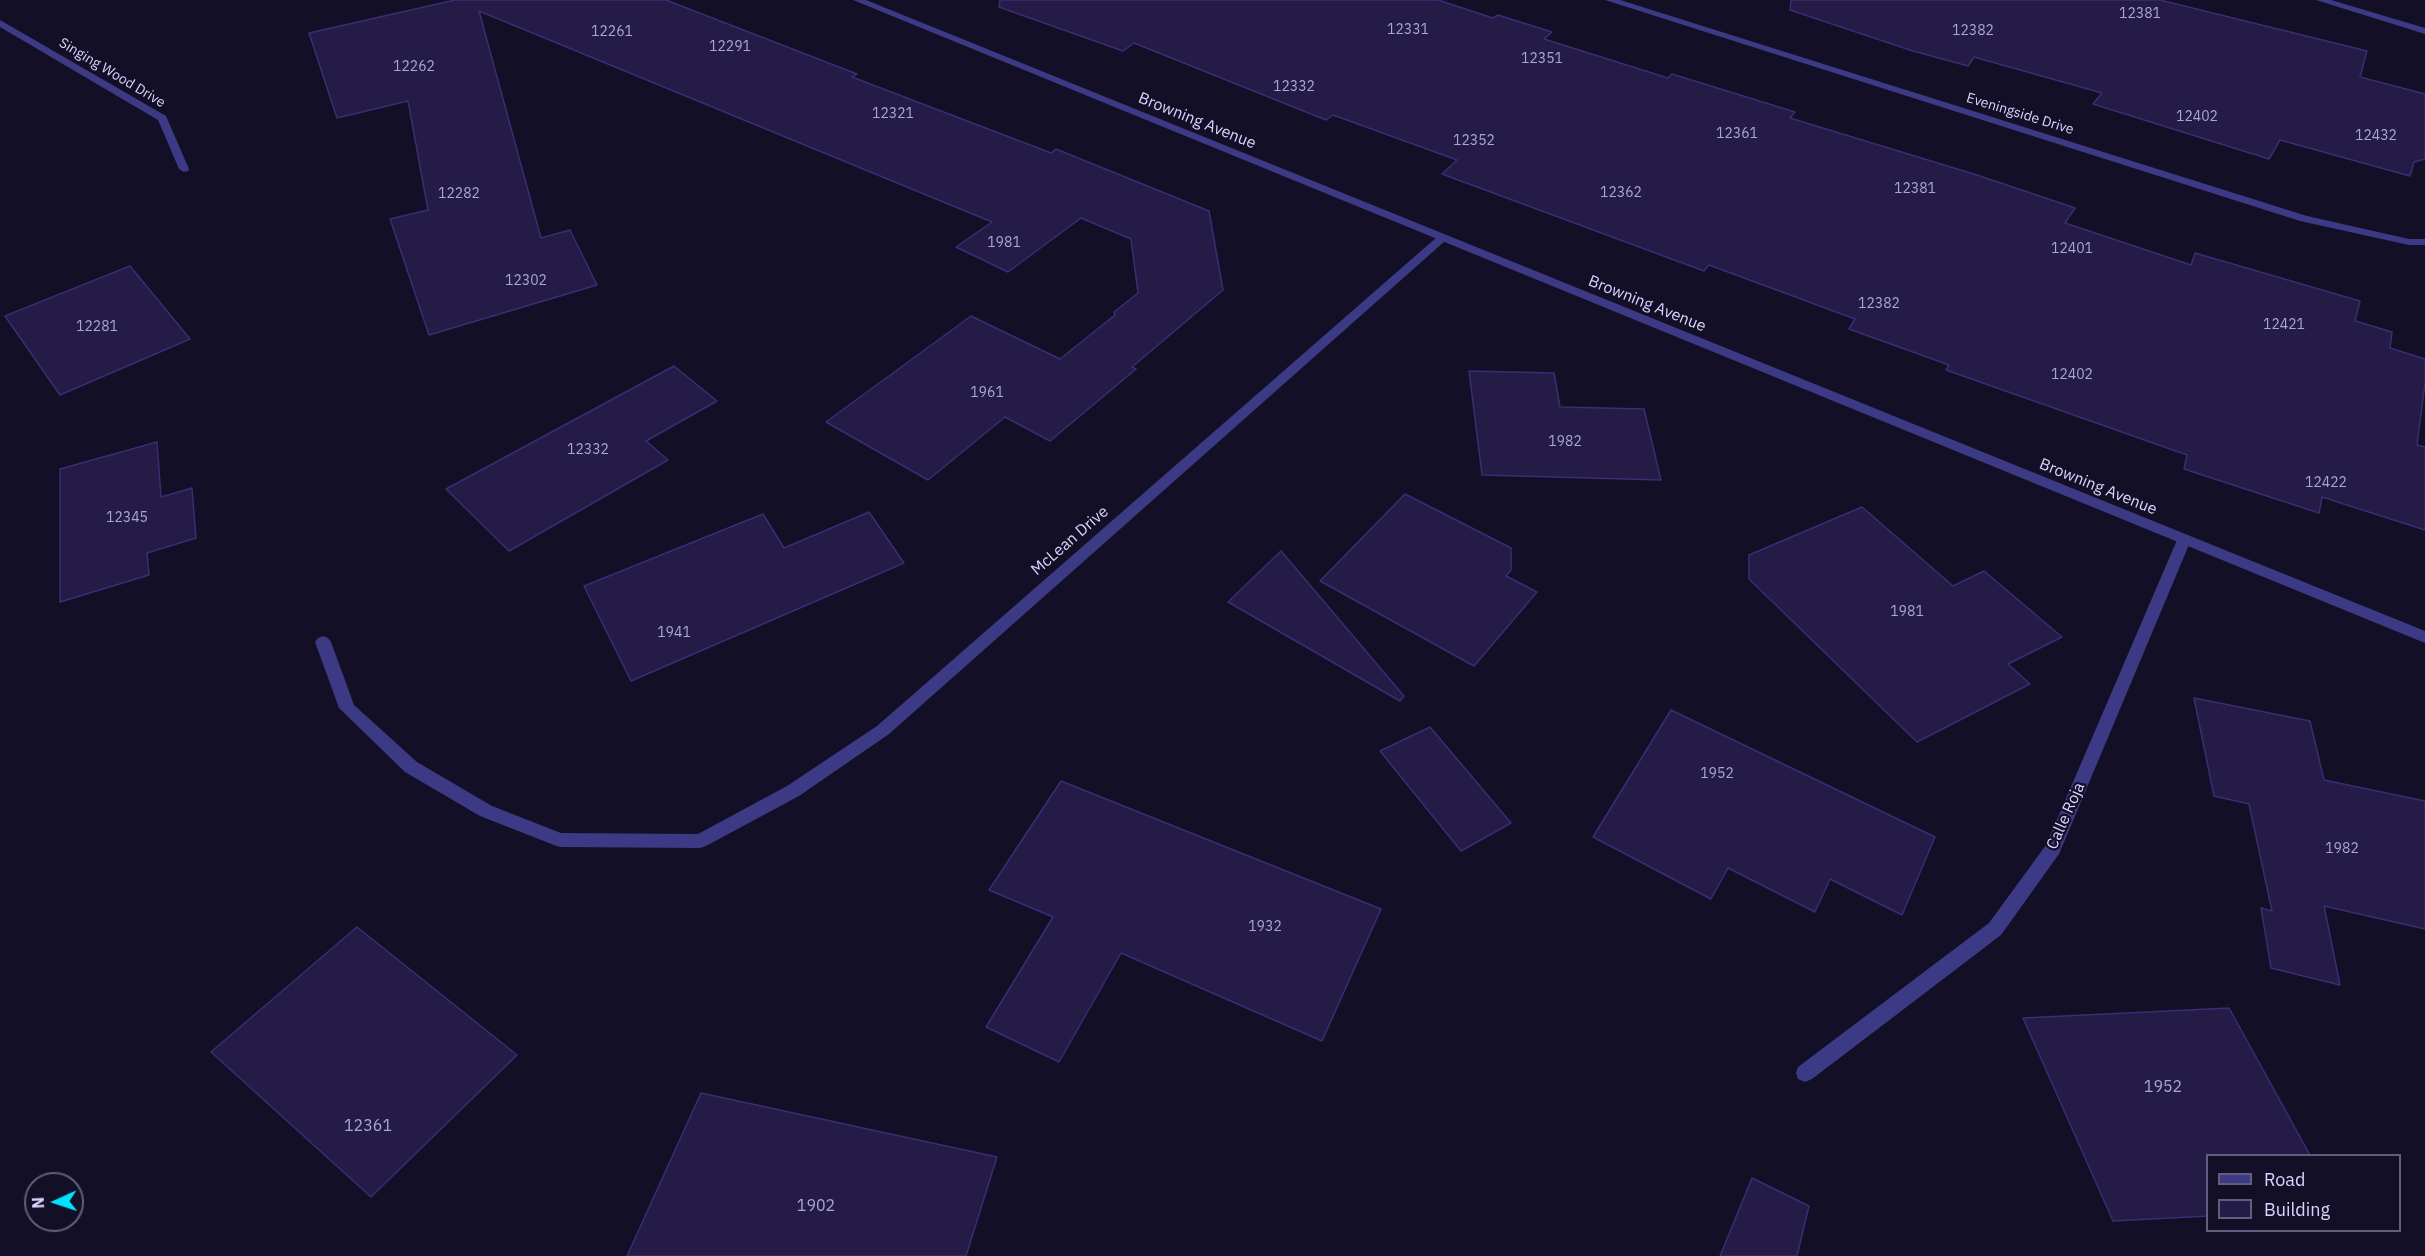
<!DOCTYPE html>
<html>
<head>
<meta charset="utf-8">
<style>
	body { margin:0 }
	#map { position:relative; width:2425px; height:1256px; overflow:hidden; background:#130f26; font-family:"IBM Plex Sans",sans-serif }
	canvas { display:block }
	.legend { position:absolute; left:2206px; top:1154px; width:195px; height:78px; box-sizing:border-box; background:#130f26; border:2px solid #625e7d; margin:0; padding:8px 10px; list-style:none; font-size:18px; color:#d9d4ff }
	.legend li { display:flex; align-items:center; gap:12px; height:30px }
	.legend b { width:30px; border:2px solid #625e7d }
	.north { position:absolute; left:24px; top:1172px; width:60px; height:60px; box-sizing:border-box; background:#130f26; border:2px solid #625e7d; border-radius:50%; rotate:267deg; font-size:16px; font-weight:700; line-height:24px; text-align:center; color:#d9d4ff }
	.north::after { content:''; display:block; margin:auto; width:21px; height:27px; background:#00e5ff; clip-path:polygon(50% 0,100% 100%,50% 72%,0 100%) }
</style>
</head>
<body>
<div id="map">
<canvas width="2425" height="1256"></canvas>
<ul class="legend">
<li><b style="height:8px;background:#3d3a85"></b>Road</li>
<li><b style="height:16px;background:#241b47"></b>Building</li>
</ul>
<div class="north">N</div>
</div>
<script>
const context = document.querySelector('canvas').getContext('2d');
context.lineJoin = 'round';
function paint(path, color) { context.fillStyle = color; context.fill(path, 'evenodd'); }
const shape = rows => new Path2D(rows.map(r => 'M' + r).join(''));
function trace(path, color, width, dash) { context.strokeStyle = color; context.lineWidth = width; context.lineCap = dash ? 'butt' : 'round'; context.setLineDash(dash || []); context.stroke(path); }
function drawText(font, color, halo, rows, align = 'center') {
  context.font = font + ' "IBM Plex Sans",sans-serif'; context.lineWidth = 4.5; context.setLineDash([]); context.textBaseline = 'middle'; context.strokeStyle = halo; context.fillStyle = color; for (const [text, x, y, turn = 0] of rows) {
    context.save(); context.translate(x, y); context.rotate((+turn || 0) * Math.PI / 180); context.textAlign = isNaN(turn) ? turn : align; if (halo) context.strokeText(text, 0, 0); context.fillText(text, 0, 0); context.restore();
  }
}
const building = shape([
	[455,0,666,0,857,74,852,77,1051,153,1056,149,1209,211,1223,290,1132,367,1136,369,1050,441,1005,417,928,480,826,422,971,316,1060,359,1115,315,1114,312,1138,293,1131,239,1081,218,1008,272,956,247,992,222,479,11,541,238,570,230,597,285,429,335,390,219,428,210,408,101,337,118,309,33,455,0],
	[1000,0,1438,0,1493,18,1498,15,1552,32,1544,39,1668,78,1672,74,1795,112,1790,118,1977,175,2075,208,2065,223,2191,265,2195,253,2360,301,2355,321,2392,332,2390,348,2425,359,2425,383,2417,445,2425,447,2425,530,2322,497,2319,513,2184,469,2187,455,1946,370,1949,365,1849,329,1855,319,1709,265,1704,271,1442,174,1457,160,1333,115,1326,120,1134,43,1123,51,999,7,1000,0],
	[1791,0,2160,0,2367,51,2360,77,2425,94,2425,159,2414,162,2410,176,2280,140,2269,159,2093,104,2102,93,1974,57,1968,66,1913,51,1790,10,1791,0],
	[130,266,190,339,60,395,5,316,130,266],
	[674,366,717,401,646,441,668,460,509,551,446,489,674,366],
	[1469,371,1554,373,1560,407,1644,409,1661,480,1482,475,1469,371],
	[157,442,161,497,192,488,196,538,147,553,149,575,60,602,60,469,157,442],
	[1405,494,1511,548,1511,570,1506,576,1537,592,1474,666,1320,581,1405,494],
	[1862,507,1953,586,1984,571,2062,637,2008,664,2030,684,1917,742,1749,579,1749,555,1862,507],
	[869,512,904,563,631,681,584,586,763,514,784,548,869,512],
	[1281,551,1404,696,1400,701,1228,602,1281,551],
	[2194,698,2310,721,2324,780,2425,801,2425,929,2324,906,2340,985,2271,968,2261,908,2272,911,2249,804,2214,796,2194,698],
	[1671,710,1935,837,1902,915,1830,879,1815,912,1728,868,1711,899,1593,837,1671,710],
	[1430,727,1511,823,1461,851,1380,751,1430,727],
	[1061,781,1381,909,1322,1041,1121,953,1059,1062,986,1027,1053,917,989,890,1061,781],
	[357,927,517,1055,371,1197,211,1052,357,927],
	[2229,1008,2310,1155,2208,1155,2208,1216,2113,1221,2023,1018,2229,1008],
	[701,1093,997,1157,966,1256,627,1256,701,1093],
	[1752,1178,1809,1206,1797,1256,1720,1256,1752,1178]
]);
paint(building, '#241b47');
trace(building, '#3b2d73', 1.5);
paint(shape([
	[1605,0,1620,0,2307,216,2409,239,2425,239,2425,245,2409,245,2300,221,1605,0],
	[2316,0,2331,0,2425,28,2425,34,2316,0],
	[0,20,166,116,189,169,188,171,184,172,179,169,158,120,0,27,0,20],
	[1441,236,1445,237,1445,241,889,734,799,796,706,846,700,848,560,847,554,845,480,816,405,772,339,708,315,642,318,638,323,636,328,638,331,642,354,705,417,762,492,806,561,833,698,834,787,786,877,726,1437,237,1441,236],
	[2184,535,2191,540,2059,854,2001,935,1812,1079,1805,1082,1798,1079,1796,1073,1798,1067,1989,923,2046,845,2177,540,2184,535]
]), '#3d3a85');
paint(shape([
	[853,0,866,0,2425,631,2425,643,853,0]
]), '#3d3a85');
drawText('14px', '#aca6d1', null, [
	["12381",2140,14],
	["12331",1408,30],
	["12382",1973,31],
	["12261",612,32],
	["12291",730,47],
	["12351",1542,59],
	["12262",414,67],
	["12332",1294,87],
	["12321",893,114],
	["12402",2197,117],
	["12361",1737,134],
	["12432",2376,136],
	["12352",1474,141],
	["12381",1915,189],
	["12362",1621,193],
	["12282",459,194],
	["1981",1004,243],
	["12401",2072,249],
	["12302",526,281],
	["12382",1879,304],
	["12421",2284,325],
	["12281",97,327],
	["12402",2072,375],
	["1961",987,393],
	["1982",1565,442],
	["12332",588,450],
	["12422",2326,483],
	["12345",127,518],
	["1981",1907,612],
	["1941",674,633],
	["1952",1717,774],
	["1982",2342,849],
	["1932",1265,927]
]);
drawText('14px', '#d9d4ff', '#130f26', [
	["Singing Wood Drive",112,73,31],
	["Eveningside Drive",2020,114,17]
]);
drawText('16px', '#d9d4ff', '#130f26', [
	["Browning Avenue",1197,121,22],
	["Browning Avenue",1647,304,22],
	["Browning Avenue",2098,487,22],
	["McLean Drive",1070,541,-41],
	["Calle Roja",2066,816,-66]
]);
drawText('16px', '#aca6d1', null, [
	["1952",2163,1087],
	["12361",368,1126],
	["1902",816,1206]
]);
</script>
</body>
</html>
